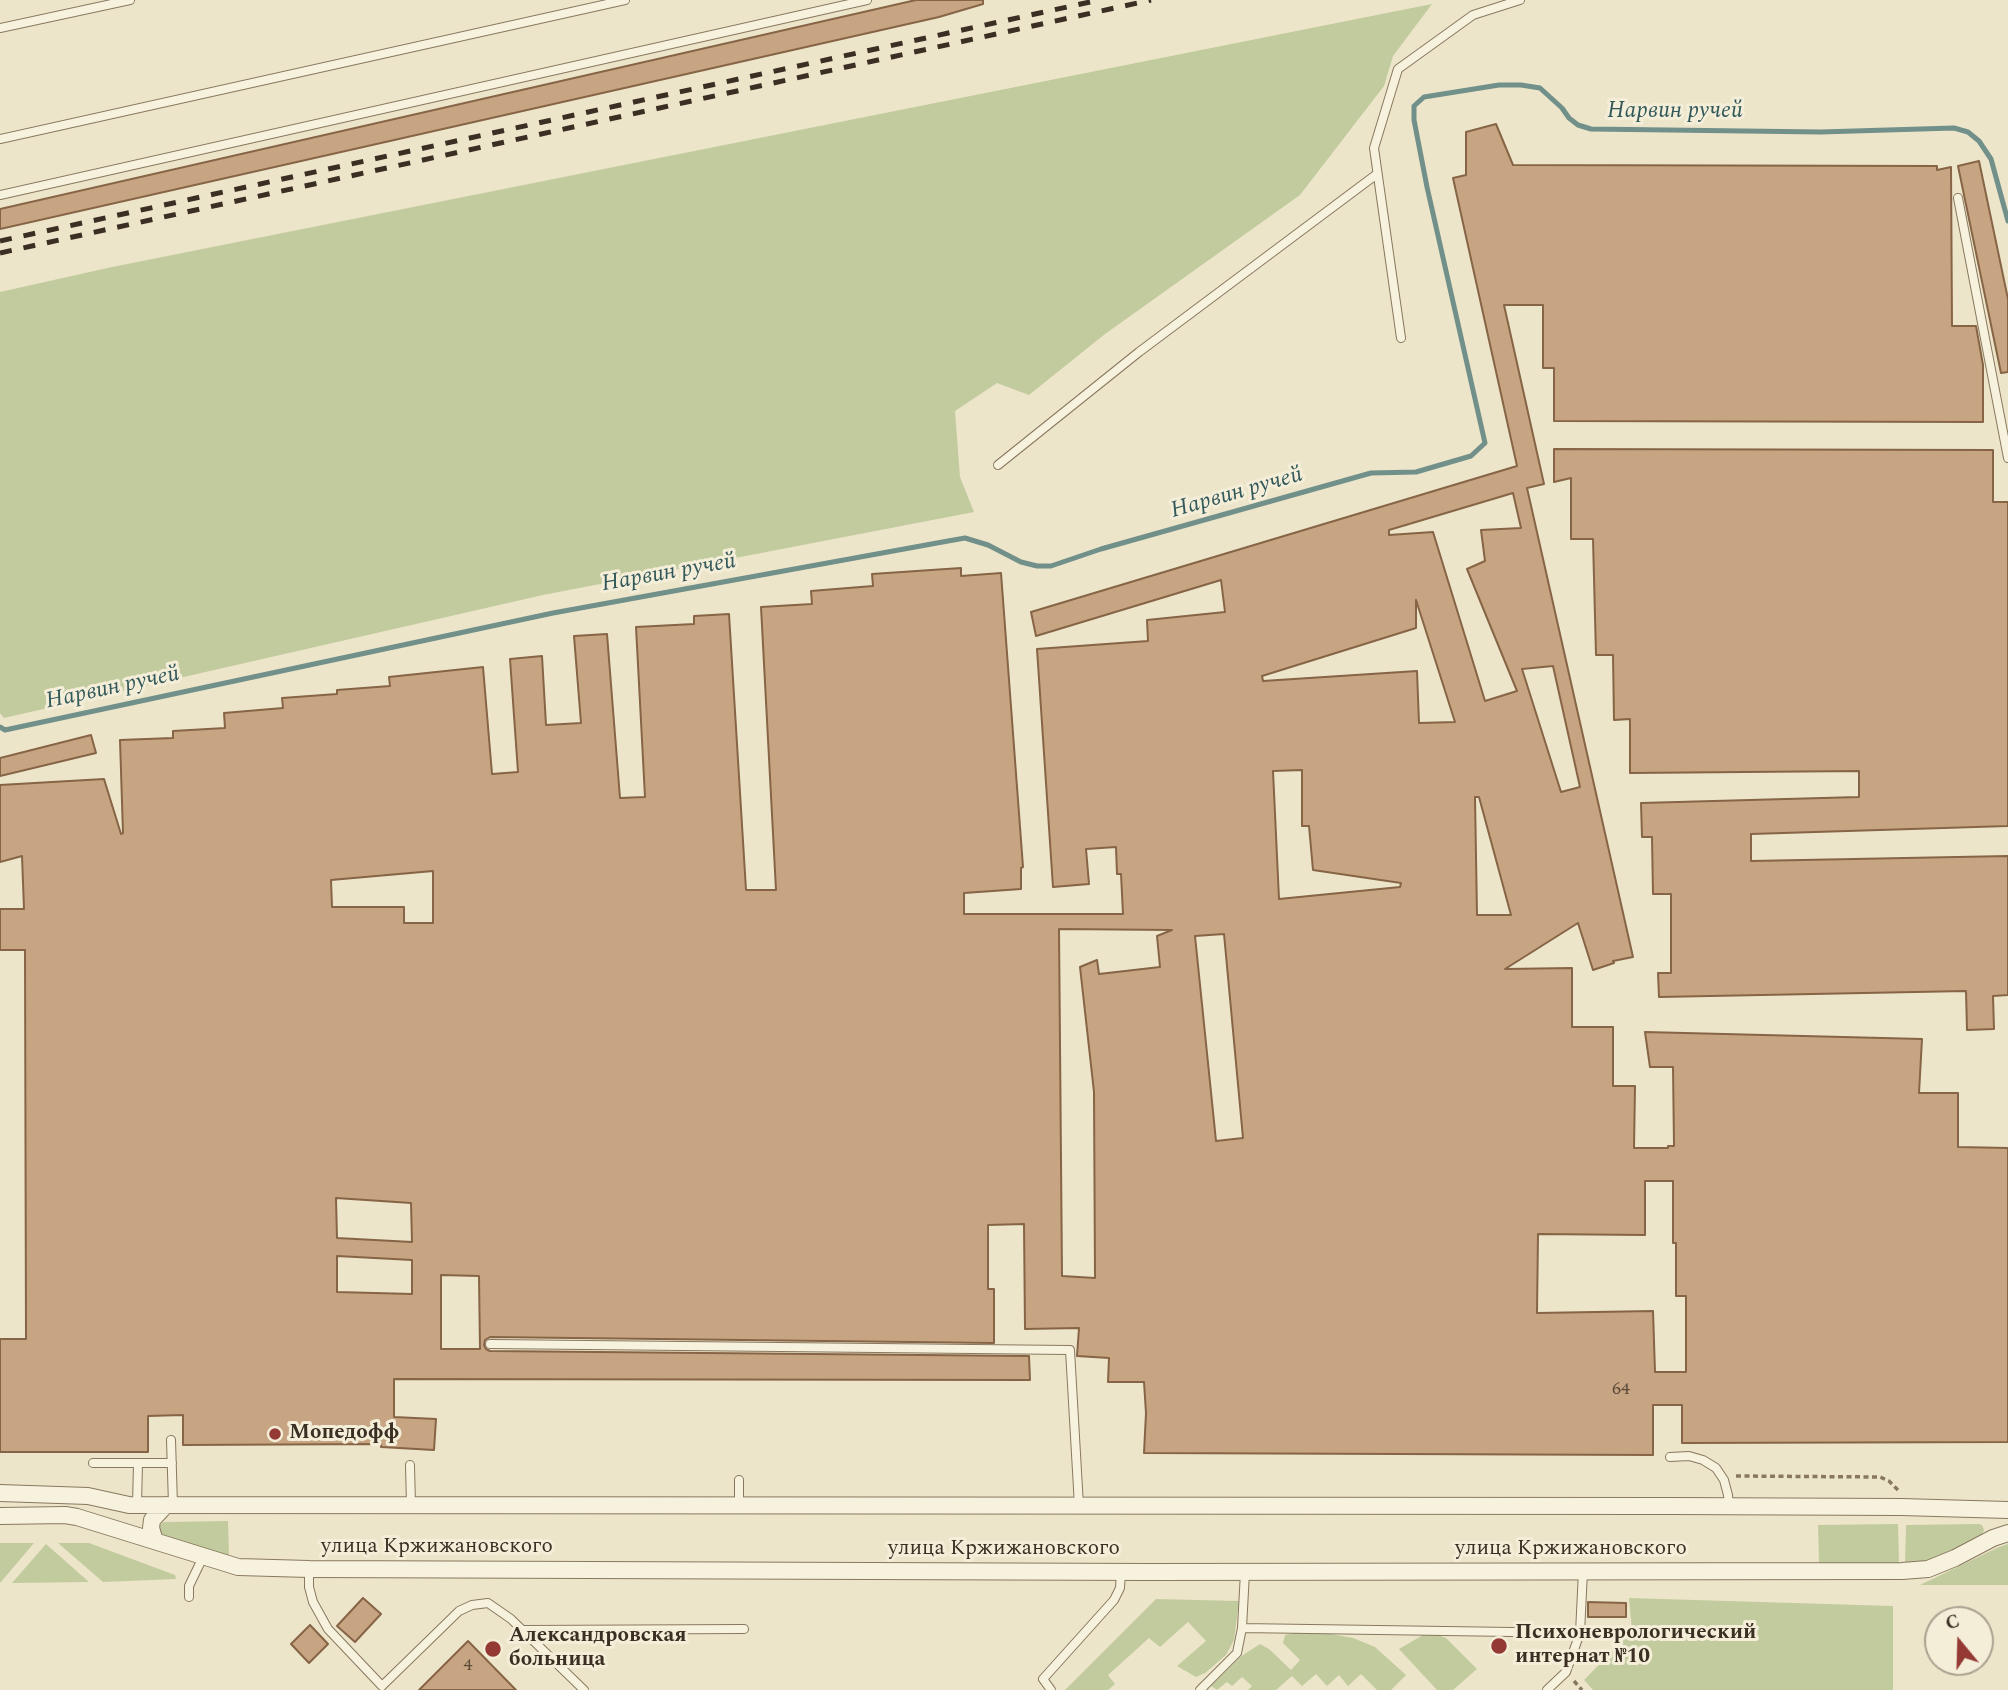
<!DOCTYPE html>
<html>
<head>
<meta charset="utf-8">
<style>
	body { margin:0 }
	#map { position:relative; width:2008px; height:1690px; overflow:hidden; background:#ede5ca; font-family:Spectral,serif }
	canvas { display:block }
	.north { position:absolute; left:1924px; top:1606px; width:70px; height:70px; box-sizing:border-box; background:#f4eed9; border:2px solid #aaa290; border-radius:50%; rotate:341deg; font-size:19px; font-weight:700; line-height:28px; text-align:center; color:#3a2f22 }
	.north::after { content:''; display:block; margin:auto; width:24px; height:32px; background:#943933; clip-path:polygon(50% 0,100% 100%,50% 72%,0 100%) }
</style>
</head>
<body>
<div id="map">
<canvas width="2008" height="1690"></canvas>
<div class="north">С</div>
</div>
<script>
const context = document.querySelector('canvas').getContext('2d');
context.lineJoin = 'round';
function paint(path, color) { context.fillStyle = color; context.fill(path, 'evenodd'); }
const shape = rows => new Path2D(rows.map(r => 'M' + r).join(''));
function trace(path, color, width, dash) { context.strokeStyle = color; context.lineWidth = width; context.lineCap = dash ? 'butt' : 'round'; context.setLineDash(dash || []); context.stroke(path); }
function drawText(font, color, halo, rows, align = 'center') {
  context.font = font + ' Spectral,serif'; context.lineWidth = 6; context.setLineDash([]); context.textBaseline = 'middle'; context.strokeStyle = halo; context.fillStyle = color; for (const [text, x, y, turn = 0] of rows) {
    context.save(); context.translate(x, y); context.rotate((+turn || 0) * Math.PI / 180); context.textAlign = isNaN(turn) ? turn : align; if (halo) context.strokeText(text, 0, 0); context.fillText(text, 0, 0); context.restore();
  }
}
paint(shape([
	[1432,4,1393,56,1384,86,1300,195,1105,334,1029,395,997,383,955,411,960,477,974,512,543,595,4,718,0,713,0,292,112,267],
	[228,1521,229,1556,161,1534,158,1527,164,1522],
	[1898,1524,1899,1564,1819,1563,1818,1525],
	[1979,1524,1982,1525,1984,1530,1982,1535,1961,1548,1920,1563,1905,1564,1906,1525],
	[0,1543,34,1543,0,1583],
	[58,1543,89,1543,175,1575,176,1579,103,1582],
	[46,1544,89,1582,12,1583],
	[2008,1544,2008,1585,1920,1585,1999,1547],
	[1629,1598,1893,1606,1893,1690,1593,1690,1584,1680,1632,1631],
	[1156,1599,1239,1601,1234,1640,1226,1655,1205,1673,1196,1677,1177,1666,1206,1641,1188,1622,1160,1647,1149,1638,1108,1675,1115,1684,1108,1690,1065,1690],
	[1300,1632,1331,1634,1353,1638,1375,1647,1406,1675,1391,1690,1377,1690,1361,1674,1348,1686,1339,1675,1327,1686,1316,1674,1302,1686,1292,1676,1276,1690,1248,1690,1252,1686,1242,1677,1232,1686,1227,1682,1217,1690,1211,1686,1243,1655,1260,1644,1269,1649,1291,1670,1300,1660,1283,1643,1285,1635],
	[1423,1635,1438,1635,1446,1638,1477,1669,1453,1690,1437,1690,1399,1649]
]), '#c2cb9e');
trace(shape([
	[0,727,5,730,553,613,948,541,965,538,988,545,1021,562,1037,566,1051,566,1101,549,1371,473,1416,472,1471,456,1485,443,1427,187,1414,120,1414,106,1424,97,1499,85,1521,85,1540,88,1562,108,1569,118,1578,125,1591,129,1821,132,1954,128,1968,132,1979,141,1991,159,2008,221]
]), '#71908a', 5);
const building = shape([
	[916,0,983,0,983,4,939,17,0,229,0,209,916,0],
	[1496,124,1513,165,1937,166,1937,170,1951,167,1952,326,1976,326,1983,365,1983,422,1554,421,1554,368,1543,368,1543,305,1504,305,1544,484,1527,488,1633,957,1613,961,1614,963,1593,970,1578,923,1505,969,1572,968,1572,1027,1613,1027,1613,1086,1635,1086,1634,1148,1668,1148,1668,1146,1674,1146,1673,1067,1650,1067,1645,1032,1922,1039,1919,1093,1958,1093,1958,1147,2008,1148,2008,1442,1682,1443,1682,1405,1653,1405,1653,1455,1144,1453,1146,1413,1144,1382,1108,1382,1109,1358,1077,1356,1079,1328,1025,1329,1024,1224,988,1225,988,1289,994,1289,994,1343,490,1337,485,1340,484,1345,486,1349,490,1351,1029,1356,1030,1380,394,1379,394,1417,436,1419,434,1450,381,1447,381,1444,183,1445,183,1415,148,1416,148,1452,0,1452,0,1339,26,1339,25,950,0,950,0,909,24,909,22,856,0,862,0,785,104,779,121,834,123,833,120,740,173,738,173,731,225,728,224,713,283,708,282,698,337,694,337,690,390,686,389,677,483,667,492,774,518,772,510,659,542,656,546,725,581,723,574,636,607,634,620,798,645,797,636,627,694,624,694,616,729,614,746,890,776,890,761,607,812,604,811,591,873,586,872,574,961,568,961,576,1001,573,1023,867,1021,868,1021,889,964,893,964,914,1123,914,1121,874,1117,874,1116,847,1086,849,1089,884,1053,887,1037,649,1148,641,1147,620,1225,612,1221,580,1036,636,1031,612,1517,466,1453,178,1466,175,1466,132,1496,124],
	[1513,493,1521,528,1481,530,1485,561,1467,569,1517,691,1485,701,1433,532,1389,535,1389,530,1513,493],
	[1416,600,1455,722,1419,723,1417,671,1263,681,1262,676,1416,628,1416,600],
	[1553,666,1580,787,1561,792,1522,669,1553,666],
	[1302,770,1302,826,1309,826,1313,870,1401,883,1400,887,1279,899,1273,771,1302,770],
	[1475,797,1479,797,1511,915,1477,915,1475,797],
	[433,871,433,923,404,923,404,907,332,907,331,880,433,871],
	[1059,929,1172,930,1157,936,1160,967,1099,974,1097,960,1080,967,1094,1092,1095,1278,1062,1276,1059,929],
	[1224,934,1243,1138,1216,1141,1195,936,1224,934],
	[1645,1181,1673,1181,1673,1243,1676,1243,1676,1296,1686,1296,1686,1372,1655,1372,1653,1311,1537,1313,1538,1234,1645,1235,1645,1181],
	[336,1198,411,1203,412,1242,337,1238,336,1198],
	[337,1256,412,1260,412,1294,337,1292,337,1256],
	[441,1275,479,1276,480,1349,441,1349,441,1275],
	[1979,161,2008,299,2008,372,2001,373,1958,166,1979,161],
	[1554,449,1993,450,1993,502,2008,502,2008,826,1751,834,1751,861,2008,856,2008,995,1993,996,1994,1029,1967,1030,1966,991,1659,997,1658,973,1671,973,1671,894,1653,894,1652,837,1642,837,1641,803,1859,797,1859,771,1630,773,1630,719,1614,720,1613,655,1596,655,1593,539,1571,539,1571,478,1554,482,1554,449],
	[91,735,96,753,0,776,0,758,91,735],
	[363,1598,381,1614,355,1642,337,1626,363,1598],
	[1588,1602,1626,1603,1626,1617,1588,1617,1588,1602],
	[310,1625,328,1644,309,1663,291,1644,310,1625],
	[468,1641,516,1690,419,1690,468,1641]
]);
paint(building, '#c8a582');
trace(building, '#866446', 2);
const service = shape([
	[0,28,130,0],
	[0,139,625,0],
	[0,195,867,0],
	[1958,198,2008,458],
	[1401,338,1374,148,1398,69,1473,15,1520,0],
	[998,465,1139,352,1377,174],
	[490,1344,1070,1350,1079,1506],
	[171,1440,173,1505],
	[1670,1457,1689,1456,1703,1460,1716,1468,1724,1480,1728,1495,1729,1506],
	[93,1463,172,1463],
	[410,1465,411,1505],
	[137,1505,138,1463],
	[739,1505,739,1480],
	[309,1569,309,1587,313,1602,328,1629,382,1686,459,1611,472,1605,488,1603,511,1619,584,1690],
	[189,1597,189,1586,203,1557],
	[1242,1628,1580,1633],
	[522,1630,744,1629],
	[1051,1690,1043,1679,1114,1600,1120,1588,1121,1572],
	[1200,1690,1237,1653,1242,1628,1245,1572],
	[1547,1690,1566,1672,1580,1633,1583,1571]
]);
const minor = shape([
	[0,1493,88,1496,129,1505,1672,1506,1901,1507,2008,1510],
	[0,1516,65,1515,77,1517,238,1567,309,1569,1149,1572,1902,1571,1928,1569,1955,1558,1993,1538,2008,1533],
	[155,1541,151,1528,152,1520,166,1505]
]);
trace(service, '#88785f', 10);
trace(minor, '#88785f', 18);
trace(shape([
	[1736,1476,1880,1477,1889,1481,1898,1490],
	[1574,1681,1582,1690]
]), '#88785f', 3.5, [5, 3.5]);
trace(service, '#f7f2dd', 8);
trace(minor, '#f7f2dd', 16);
trace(shape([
	[0,241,1099,0],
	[0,253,1151,0]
]), '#3a2f22', 5, [12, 12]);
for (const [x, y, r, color] of [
	[275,1434,7,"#943933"],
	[1499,1646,9,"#943933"],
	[493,1649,9,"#943933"]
]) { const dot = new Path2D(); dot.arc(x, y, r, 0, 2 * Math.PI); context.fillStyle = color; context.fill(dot); trace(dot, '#f4eed9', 2.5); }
drawText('18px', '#5e4c3a', null, [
	["64",1621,1390],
	["4",468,1666]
]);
drawText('bold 21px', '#3a2f22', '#f4eed9', [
	["Мопедофф",289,1434],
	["Психоневрологический",1515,1634],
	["интернат №10",1515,1658],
	["Александровская",509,1637],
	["больница",509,1661]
], 'left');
drawText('21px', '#3a2f22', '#f4eed9', [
	["улица Кржижановского",437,1548],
	["улица Кржижановского",1004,1550],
	["улица Кржижановского",1571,1550]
]);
drawText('italic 23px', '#325859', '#f4eed9', [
	["Нарвин ручей",1675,112],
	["Нарвин ручей",1237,494,-16],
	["Нарвин ручей",669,574,-10],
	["Нарвин ручей",113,689,-12]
]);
</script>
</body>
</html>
